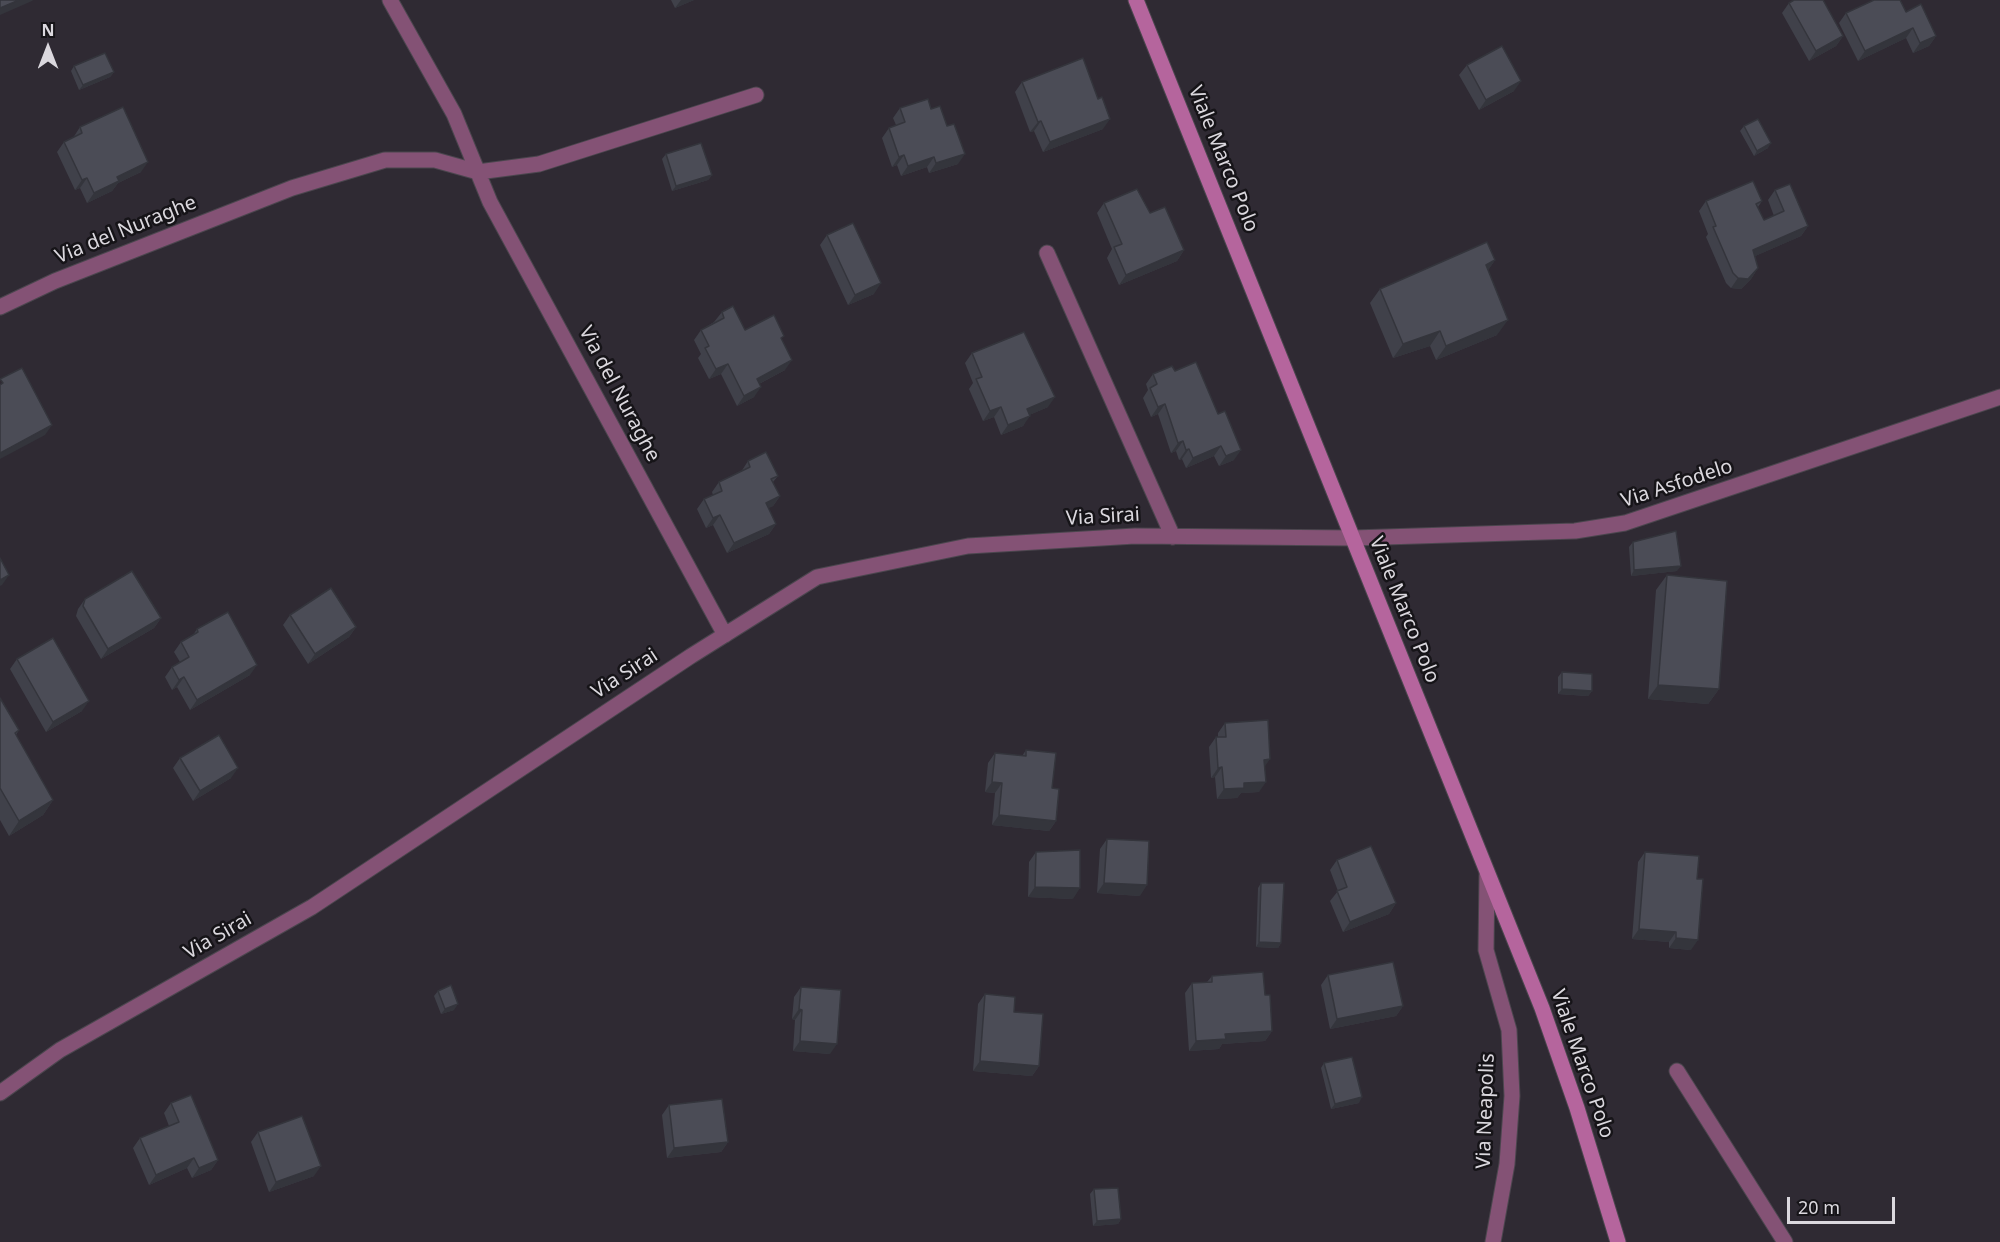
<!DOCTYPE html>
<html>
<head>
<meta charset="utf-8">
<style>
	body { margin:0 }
	#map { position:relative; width:2000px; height:1242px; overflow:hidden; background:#2f2a33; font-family:"Noto Sans",sans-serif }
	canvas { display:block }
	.north { position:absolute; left:18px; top:18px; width:60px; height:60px; -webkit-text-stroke:4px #161418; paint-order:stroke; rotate:0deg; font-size:16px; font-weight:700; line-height:24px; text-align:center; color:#dbd8de }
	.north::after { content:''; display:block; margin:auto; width:21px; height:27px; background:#dbd8de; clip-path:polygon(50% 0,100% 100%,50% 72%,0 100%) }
	.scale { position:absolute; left:1787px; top:1197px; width:108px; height:27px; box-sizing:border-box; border:3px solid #dbd8de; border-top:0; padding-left:8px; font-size:18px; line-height:21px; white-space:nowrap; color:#dbd8de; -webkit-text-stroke:4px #161418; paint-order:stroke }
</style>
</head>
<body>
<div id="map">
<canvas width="2000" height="1242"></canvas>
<div class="north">N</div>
<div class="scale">20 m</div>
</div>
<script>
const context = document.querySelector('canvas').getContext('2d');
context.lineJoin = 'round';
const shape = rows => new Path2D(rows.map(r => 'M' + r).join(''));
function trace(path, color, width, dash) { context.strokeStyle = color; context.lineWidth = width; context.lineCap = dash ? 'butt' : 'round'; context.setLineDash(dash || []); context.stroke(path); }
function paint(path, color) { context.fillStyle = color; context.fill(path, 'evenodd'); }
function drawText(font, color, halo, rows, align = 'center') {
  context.font = font + ' "Noto Sans",sans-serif'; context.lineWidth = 5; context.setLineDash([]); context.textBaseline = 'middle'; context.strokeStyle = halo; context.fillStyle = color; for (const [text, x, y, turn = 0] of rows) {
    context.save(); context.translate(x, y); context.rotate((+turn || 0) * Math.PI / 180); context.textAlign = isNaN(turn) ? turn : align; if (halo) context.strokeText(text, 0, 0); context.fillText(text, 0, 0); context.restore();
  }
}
const minor = shape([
	[390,0,454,114,490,202,725,635],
	[1047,253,1173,537],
	[0,307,55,281,292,188,385,160,435,160,478,172,539,164,756,95],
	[1487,875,1486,950,1509,1030,1512,1096,1507,1164,1493,1242],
	[1677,1071,1785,1242],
	[0,1093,60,1050,312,907,691,656,817,577,968,546,1135,536,1353,538,1575,531,1625,523,2000,397]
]);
const secondary = shape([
	[1136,0,1542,1008,1577,1108,1618,1242]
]);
trace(minor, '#4b464e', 17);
trace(secondary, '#4b464e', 17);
trace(minor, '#845275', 15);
trace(secondary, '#b5659d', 15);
paint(shape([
	[671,0,694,0,675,8],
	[1789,3,1843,36,1836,46,1809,61,1782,13],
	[1906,12,1936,36,1929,46,1913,53,1906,38,1858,61,1839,23,1846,13],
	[1467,65,1514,91,1479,110,1459,75],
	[74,66,114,72,110,77,79,90,71,71],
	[1022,82,1103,129,1043,152,1034,131,1030,132,1015,92],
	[900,108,931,109,958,164,929,173,927,167,901,176,897,165,892,167,882,138,889,128,896,125,893,118],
	[1744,126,1768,148,1754,156,1740,131],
	[80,127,141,172,118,183,112,191,87,203,80,188,75,190,57,152,64,142,73,138],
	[666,154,712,175,708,180,672,191,662,159],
	[1775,190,1808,226,1801,236,1755,256,1758,268,1751,279,1741,289,1731,288,1726,283,1706,237,1708,234,1699,211,1706,201,1762,201,1758,207,1764,220,1774,216,1768,200],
	[1104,203,1184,250,1177,261,1119,285,1107,258,1112,249,1097,213],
	[827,235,874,294,848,305,820,245],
	[1495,260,1488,270,1497,335,1436,360,1430,346,1393,358,1370,303,1380,289],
	[722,312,745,330,782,339,785,370,759,384,754,397,737,406,721,374,709,379,698,358,701,354,694,340,701,330,714,322],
	[972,353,1048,407,1029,415,1023,426,1001,435,994,417,983,421,969,389,973,383,965,363],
	[1175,371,1234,460,1219,466,1214,456,1186,468,1182,459,1179,460,1176,451,1171,453,1158,414,1151,417,1143,398,1148,390,1146,384,1153,374],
	[748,461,778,476,773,482,780,496,773,506,768,508,776,524,769,534,727,553,713,525,706,528,697,509,704,499,713,495,712,492,719,482,741,472],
	[1633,542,1677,571,1631,576,1629,547],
	[1667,575,1719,689,1708,704,1648,699,1656,590],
	[85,599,161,618,154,628,101,659,76,616,78,609],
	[290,615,356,627,349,637,308,664,283,625],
	[197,629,250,675,190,710,177,687,172,690,165,677,172,667,180,662,174,652,181,642,193,635],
	[17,659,82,711,46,732,10,669],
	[1562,672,1592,691,1588,696,1558,694,1558,677],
	[0,698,19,730,16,735,53,800,43,815,9,836,0,820],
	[1225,723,1265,767,1259,792,1241,793,1237,798,1217,799,1215,777,1211,778,1209,747,1216,737,1218,737,1218,733],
	[1026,750,1052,788,1056,821,1049,831,992,825,995,793,985,792,988,763,995,753,1022,756],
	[180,758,231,778,193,801,173,768],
	[1107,839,1140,896,1097,893,1100,849],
	[1036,852,1073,899,1028,897,1029,862],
	[1645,852,1691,950,1669,948,1669,942,1632,939,1638,862],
	[1337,860,1396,903,1389,914,1343,932,1330,901,1338,891,1330,870],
	[1261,883,1281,943,1278,948,1256,947,1258,888],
	[1328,975,1403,1006,1396,1016,1330,1029,1321,985],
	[1212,976,1265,995,1272,1031,1265,1041,1222,1044,1219,1049,1189,1051,1185,993,1192,983,1207,982],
	[801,987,830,1054,793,1051,795,1020,792,1019,794,997],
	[438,991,454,1010,441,1014,434,996],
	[985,994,1014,1012,1039,1066,1032,1076,973,1071,978,1004],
	[1324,1063,1359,1103,1331,1109,1321,1068],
	[171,1103,218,1160,211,1170,192,1178,187,1168,149,1185,133,1148,140,1138,169,1126,164,1113],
	[669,1105,728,1142,721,1152,667,1158,662,1115],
	[258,1132,314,1176,269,1192,251,1142],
	[1094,1189,1121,1219,1118,1224,1093,1226,1090,1194]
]), '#40414a');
paint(shape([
	[19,0,33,0,32,1,0,15,0,8],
	[681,0,694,0,675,8],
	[1913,28,1906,38,1858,61,1865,51],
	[1843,36,1836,46,1809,61,1816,51],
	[1936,36,1929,46,1913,53,1920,43],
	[114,72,110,77,79,90,83,85],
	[1521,81,1514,91,1479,110,1486,100],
	[1110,119,1103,129,1043,152,1050,142],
	[1041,121,1034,131,1030,132,1038,122],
	[1771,143,1768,148,1754,156,1757,151],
	[965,154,958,164,929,173,936,163],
	[904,155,897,165,892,167,899,157],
	[934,157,927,167,901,176,908,166],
	[148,162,141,172,118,183,112,191,87,203,94,193,117,177],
	[712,175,708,180,672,191,676,186],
	[87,178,80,188,75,190,82,180],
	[1808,226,1801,236,1746,260,1753,250],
	[1184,250,1177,261,1119,285,1126,275],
	[1495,260,1485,275,1486,265],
	[1758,268,1751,279,1741,289,1731,288,1738,278],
	[881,283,874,294,848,305,855,295],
	[1508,320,1497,335,1436,360,1446,346],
	[1440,331,1430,346,1393,358,1403,344],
	[792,360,785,370,749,389,757,379],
	[728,364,721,374,709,379,716,369],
	[761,387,754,397,737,406,744,396],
	[1055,397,1048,407,1020,419,1027,409],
	[1165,404,1158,414,1151,417,1158,407],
	[1001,407,994,417,983,421,990,411],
	[1030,416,1023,426,1001,435,1008,425],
	[52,425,45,435,0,459,0,453],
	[1183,441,1176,451,1171,453,1178,443],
	[1221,446,1214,456,1186,468,1193,458],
	[1189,449,1182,459,1179,460,1186,450],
	[1241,450,1234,460,1219,466,1226,456],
	[780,496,773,506,759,513,766,503],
	[720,515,713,525,706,528,713,518],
	[776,524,769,534,727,553,734,543],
	[1681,566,1677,571,1631,576,1634,570],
	[9,575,2,585,0,586,0,580],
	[161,618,154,628,101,659,108,649],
	[356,627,349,637,308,664,315,654],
	[257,665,250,675,190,710,197,700],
	[184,677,177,687,172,690,179,680],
	[1658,685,1719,689,1708,704,1648,699],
	[1562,689,1592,691,1588,696,1558,694],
	[89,701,82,711,46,732,53,722],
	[1270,759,1263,769,1264,760],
	[1222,767,1215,777,1211,778,1218,768],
	[238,768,231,778,193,801,200,791],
	[992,782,1002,783,995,793,985,792],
	[1266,782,1259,792,1241,793,1237,798,1217,799,1224,789,1244,783],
	[53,800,43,815,9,836,19,821],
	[999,815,1056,821,1049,831,992,825],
	[1104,883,1147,885,1140,896,1097,893],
	[1035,887,1080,888,1073,899,1028,897],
	[1396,903,1389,914,1343,932,1350,922],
	[1639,929,1676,932,1669,942,1632,939],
	[1676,938,1698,940,1691,950,1669,948],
	[1259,942,1281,943,1278,948,1256,947],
	[458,1004,454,1010,441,1014,445,1009],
	[1403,1006,1396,1016,1330,1029,1337,1019],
	[799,1009,802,1010,795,1020,792,1019],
	[1272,1031,1265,1041,1222,1044,1219,1049,1189,1051,1196,1041,1225,1034],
	[800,1041,837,1044,830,1054,793,1051],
	[980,1061,1039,1066,1032,1076,973,1071],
	[1362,1097,1359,1103,1331,1109,1335,1104],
	[728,1142,721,1152,667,1158,674,1148],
	[194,1158,187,1168,149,1185,156,1175],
	[218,1160,211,1170,192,1178,199,1168],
	[321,1166,314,1176,269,1192,276,1182],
	[1121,1219,1118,1224,1093,1226,1097,1221]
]), '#34353c');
const building = shape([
	[0,0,19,0,0,8,0,0],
	[1794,0,1823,0,1843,36,1816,51,1789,3,1794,0],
	[1874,0,1900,0,1906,12,1921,4,1936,36,1920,43,1913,28,1865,51,1846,13,1874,0],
	[1502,46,1521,81,1486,100,1467,65,1502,46],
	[105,53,114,72,83,85,74,66,105,53],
	[1083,58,1098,99,1102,97,1110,119,1050,142,1041,121,1038,122,1022,82,1083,58],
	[928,99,931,109,940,106,947,126,954,124,965,154,936,163,934,157,908,166,904,155,899,157,889,128,905,122,900,108,928,99],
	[123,107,148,162,117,177,119,181,94,193,87,178,82,180,64,142,82,133,80,127,123,107],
	[1758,119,1771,143,1757,151,1744,126,1758,119],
	[701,143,712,175,676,186,666,154,701,143],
	[1753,181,1762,201,1756,204,1764,220,1784,211,1775,190,1790,184,1808,226,1753,250,1758,268,1748,279,1738,278,1733,273,1713,227,1716,226,1706,201,1753,181],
	[1137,189,1150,213,1165,207,1184,250,1126,275,1114,247,1122,244,1104,203,1137,189],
	[853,223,881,283,855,295,827,235,853,223],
	[1487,242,1495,260,1486,265,1508,320,1446,346,1440,331,1403,344,1380,289,1487,242],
	[733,306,745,330,774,315,784,336,781,338,792,360,757,379,761,387,744,396,728,364,716,369,705,348,709,346,701,330,724,318,722,312,733,306],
	[1024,332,1055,397,1027,409,1030,416,1008,425,1001,407,990,411,976,379,982,377,972,353,1024,332],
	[1196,362,1218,414,1225,411,1241,450,1226,456,1221,446,1193,458,1189,449,1186,450,1183,441,1178,443,1165,404,1158,407,1150,388,1157,384,1153,374,1172,366,1175,371,1196,362],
	[22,368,52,425,0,453,0,385,3,383,0,379,22,368],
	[766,452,778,476,771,479,780,496,766,503,776,524,734,543,720,515,713,518,704,499,722,491,719,482,750,467,748,461,766,452],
	[1676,531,1681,566,1634,570,1633,542,1676,531],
	[0,558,9,575,0,580,0,558],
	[132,571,161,618,108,649,83,606,85,599,132,571],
	[1667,575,1727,581,1719,689,1658,685,1667,575],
	[331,588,356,627,315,654,290,615,331,588],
	[228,612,257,665,197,700,184,677,179,680,172,667,189,657,181,642,198,632,197,629,228,612],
	[53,638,89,701,53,722,17,659,53,638],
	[1562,672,1592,674,1592,691,1562,689,1562,672],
	[0,698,19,730,15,733,53,800,19,821,0,788,0,698],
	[1268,720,1270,759,1264,760,1266,782,1244,783,1244,788,1224,789,1222,767,1218,768,1216,737,1226,737,1225,723,1268,720],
	[219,735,238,768,200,791,180,758,219,735],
	[1026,750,1056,753,1052,788,1059,789,1056,821,999,815,1002,783,992,782,995,753,1026,756,1026,750],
	[1107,839,1149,841,1147,885,1104,883,1107,839],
	[1371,846,1396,903,1350,922,1337,891,1347,887,1337,860,1371,846],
	[1080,850,1080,888,1035,887,1036,852,1080,850],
	[1645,852,1699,856,1697,879,1703,879,1698,940,1676,938,1676,932,1639,929,1645,852],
	[1261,883,1284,883,1281,943,1259,942,1261,883],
	[1393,962,1403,1006,1337,1019,1328,975,1393,962],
	[1263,972,1265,995,1270,995,1272,1031,1225,1034,1226,1039,1196,1041,1192,983,1212,982,1212,976,1263,972],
	[451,985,458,1004,445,1009,438,991,451,985],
	[801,987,841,990,837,1044,800,1041,802,1010,799,1009,801,987],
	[985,994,1015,997,1014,1012,1043,1014,1039,1066,980,1061,985,994],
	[1352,1057,1362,1097,1335,1104,1324,1063,1352,1057],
	[191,1095,218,1160,199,1168,194,1158,156,1175,140,1138,179,1122,171,1103,191,1095],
	[722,1099,728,1142,674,1148,669,1105,722,1099],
	[302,1116,321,1166,276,1182,258,1132,302,1116],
	[1118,1188,1121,1219,1097,1221,1094,1189,1118,1188]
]);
paint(building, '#4b4c56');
trace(building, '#34353c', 1.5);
drawText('20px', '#dbd8de', '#161418', [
	["Viale Marco Polo",1223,159,68],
	["Via del Nuraghe",126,230,-22],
	["Via del Nuraghe",619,394,62],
	["Via Asfodelo",1677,484,-18],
	["Via Sirai",1103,517,-3],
	["Viale Marco Polo",1404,610,68],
	["Via Sirai",625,674,-33],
	["Via Sirai",218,936,-30],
	["Viale Marco Polo",1582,1064,71],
	["Via Neapolis",1486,1111,-88]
]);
</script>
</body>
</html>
